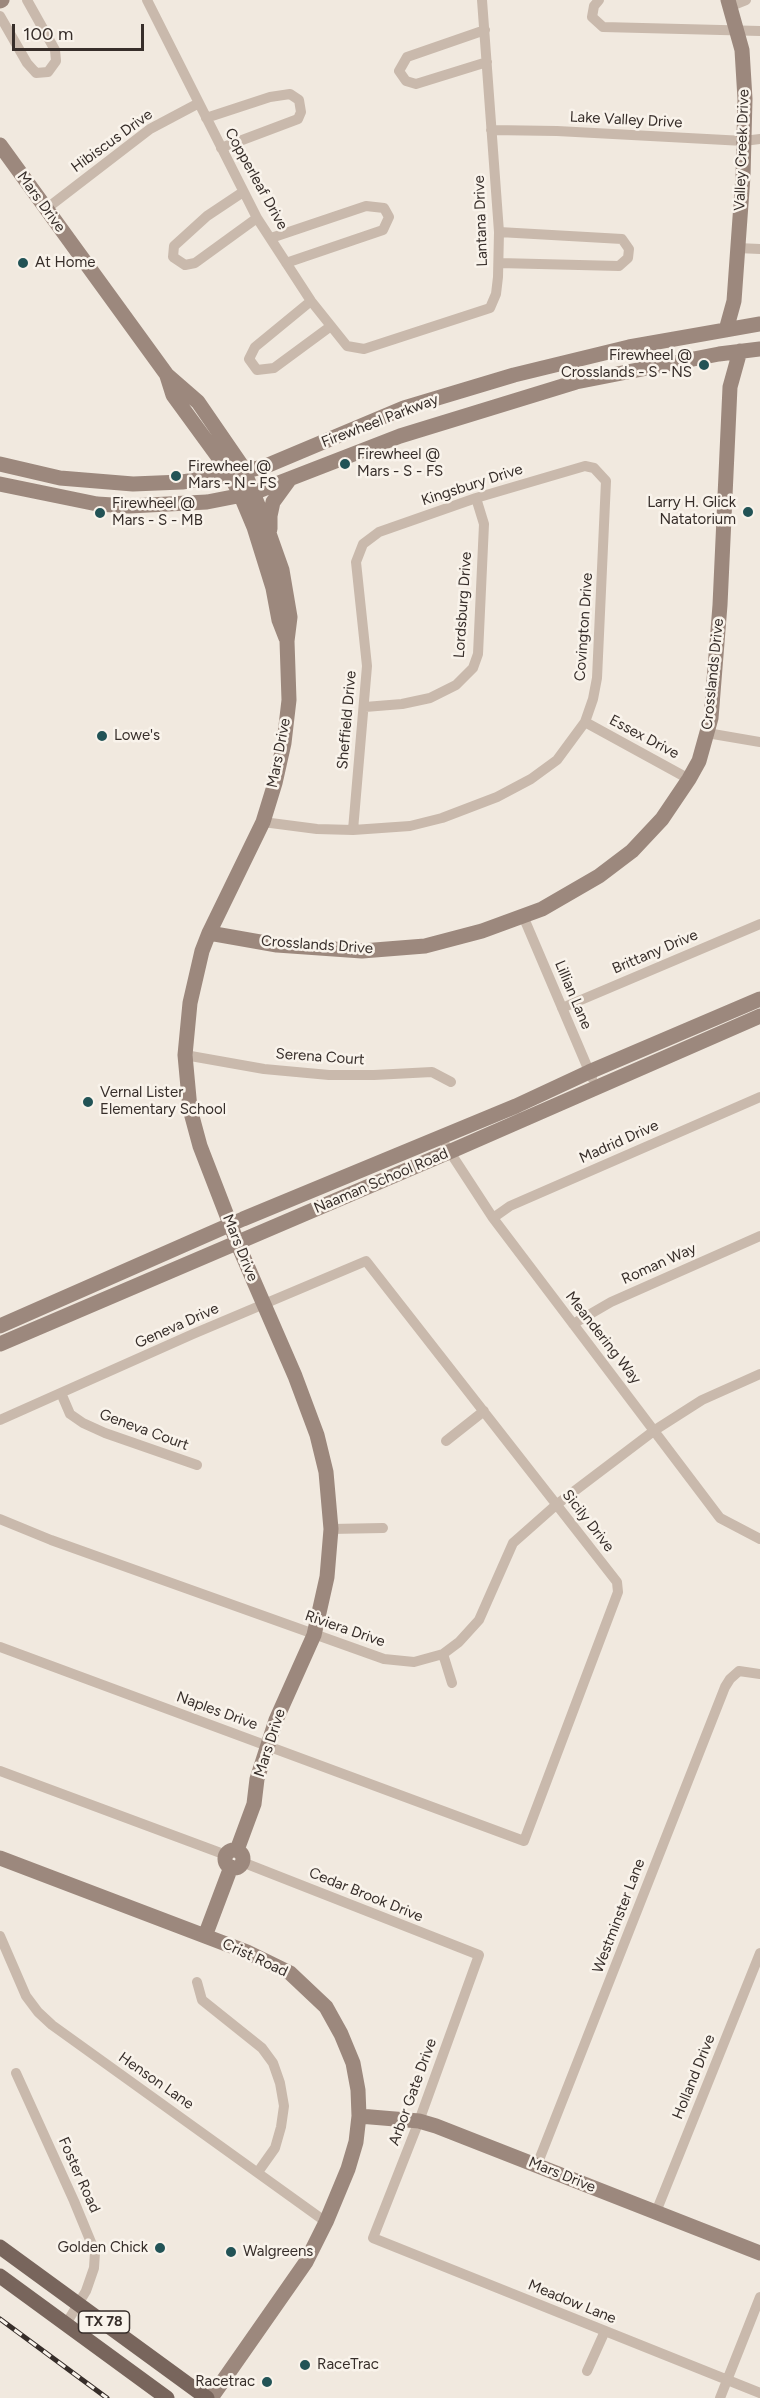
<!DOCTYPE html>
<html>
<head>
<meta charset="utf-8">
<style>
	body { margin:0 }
	#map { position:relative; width:760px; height:2398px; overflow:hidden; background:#f1e9df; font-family:Figtree,sans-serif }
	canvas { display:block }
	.scale { position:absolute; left:12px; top:24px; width:132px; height:27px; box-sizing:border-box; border:3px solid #372e2a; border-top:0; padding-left:8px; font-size:18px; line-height:21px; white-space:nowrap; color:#372e2a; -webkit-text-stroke:4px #f9f3eb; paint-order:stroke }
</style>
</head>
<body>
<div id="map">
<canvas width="760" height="2398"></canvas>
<div class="scale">100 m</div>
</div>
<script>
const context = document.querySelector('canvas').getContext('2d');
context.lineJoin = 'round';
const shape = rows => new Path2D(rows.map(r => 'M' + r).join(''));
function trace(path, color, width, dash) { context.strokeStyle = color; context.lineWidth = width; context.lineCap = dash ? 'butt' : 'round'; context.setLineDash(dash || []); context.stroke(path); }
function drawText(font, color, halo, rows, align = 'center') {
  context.font = font + ' Figtree,sans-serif'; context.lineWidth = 5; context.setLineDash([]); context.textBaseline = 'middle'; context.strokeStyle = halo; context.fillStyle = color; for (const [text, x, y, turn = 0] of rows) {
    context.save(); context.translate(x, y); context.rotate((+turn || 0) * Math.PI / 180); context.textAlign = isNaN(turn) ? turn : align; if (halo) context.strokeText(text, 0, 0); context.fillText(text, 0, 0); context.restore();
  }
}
trace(shape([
	[147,0,257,218,311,301,347,346,364,349,490,308,496,294,498,277,499,232,482,0],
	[599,0,594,6,592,17,603,27,760,31],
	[731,6,746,0],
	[0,16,27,63,36,73,48,72,56,61,55,50,27,0],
	[485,30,407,57,399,71,406,81,416,84,487,62],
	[206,118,270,97,290,94,299,100,301,112,298,119,221,148],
	[491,130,557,131,744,141,760,139],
	[243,192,207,216,174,246,173,257,185,265,195,263,257,218],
	[46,209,150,129,199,103],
	[271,238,366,206,384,208,389,217,383,230,286,263],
	[737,248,760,249],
	[499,263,619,266,628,258,629,249,622,239,499,232],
	[311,301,255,347,249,359,257,370,274,368,331,326],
	[365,707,402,704,430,698,456,685,473,668,478,654,484,524,476,498],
	[585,722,689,779],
	[707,733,760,742],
	[263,822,317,829,353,830,410,826,442,818,497,797,531,779,557,760,585,722,593,699,597,678,606,481,594,468,585,466,476,498,379,532,363,544,356,562,367,666,353,830],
	[523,916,592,1078],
	[562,1008,760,924],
	[185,1055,264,1069,329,1075,374,1075,432,1072,451,1082],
	[446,1146,493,1218,720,1518,760,1539],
	[493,1218,510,1206,760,1097],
	[573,1324,611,1302,760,1236],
	[61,1393,70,1414,83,1423,105,1433,197,1465],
	[0,1420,193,1334,366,1261,617,1582,618,1592,524,1841,0,1647],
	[446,1441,484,1411],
	[0,1519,51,1540,384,1659,414,1662,443,1654,459,1642,479,1620,513,1543,556,1505,655,1430,702,1400,760,1374],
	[331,1529,383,1528],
	[443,1654,452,1683],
	[0,1771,226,1855],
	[242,1862,479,1955,419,2121,373,2238,760,2393],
	[0,1936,26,1996,38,2012,52,2025,326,2222],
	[197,1982,202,2000,262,2048,273,2063,280,2083,284,2106,281,2127,275,2148,258,2172],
	[16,2073,74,2201,95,2252,94,2268,86,2291,66,2324],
	[537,2165,725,1687,730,1679,739,1671,760,1674],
	[656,2212,760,1953],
	[587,2371,605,2331],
	[720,2398,760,2297]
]), '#c9b9ac', 10);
trace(shape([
	[0,1,2,0],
	[0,145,167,375,198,402,242,466,265,522,282,570,290,617,287,641,289,700,284,743,275,783,263,822,209,933,202,951,190,1003,185,1055,190,1109,200,1146,239,1247,295,1376,317,1435,326,1472,331,1529,327,1577,314,1635,276,1720,257,1779,254,1804,237,1850],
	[726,330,734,301,743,176,745,99,742,50,728,0],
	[167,376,173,395,227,469,241,496,254,527,273,588,279,620,286,638],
	[0,464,60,478,133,484,182,482,230,475,266,466,404,408,514,375,629,347,760,324],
	[0,484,97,504,129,506,207,502,253,493,400,436,576,382,719,354,760,349],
	[270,529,270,516,273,502,289,480],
	[209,933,277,945,362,951,425,946,482,931,542,909,599,876,632,851,662,819,689,779,699,761,711,718,720,605,730,387,740,351],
	[0,1326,243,1219,516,1106,589,1072,760,999],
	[0,1344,449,1152,760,1016],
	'225 1859a9 9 0 1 1 18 0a9 9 0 1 1-18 0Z',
	[0,1858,247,1952,290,1973,326,2007,341,2034,353,2063,358,2090,359,2116,356,2142,348,2169,326,2222,306,2262,211,2398],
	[205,1936,231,1867],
	[359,2116,419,2121,436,2126,760,2253]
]), '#9c887d', 15);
trace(shape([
	[0,2247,207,2398],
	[0,2276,167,2398]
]), '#78655c', 15);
const rail = shape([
	[0,2319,107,2398]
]);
trace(rail, '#372e2a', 5);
trace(rail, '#f9f3eb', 3, [9]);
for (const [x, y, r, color] of [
	[23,263,6,"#225356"],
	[704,365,6,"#225356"],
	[345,464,6,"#225356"],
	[176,476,6,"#225356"],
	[748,512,6,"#225356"],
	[100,513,6,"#225356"],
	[102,736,6,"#225356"],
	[88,1102,6,"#225356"],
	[160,2248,6,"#225356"],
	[231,2252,6,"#225356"],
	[305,2365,6,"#225356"],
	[267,2382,6,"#225356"]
]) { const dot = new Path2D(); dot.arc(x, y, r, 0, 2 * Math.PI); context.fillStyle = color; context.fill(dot); trace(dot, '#f9f3eb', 2); }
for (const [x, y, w] of [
	[104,2322,51]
]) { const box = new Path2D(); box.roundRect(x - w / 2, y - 11, w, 22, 4.5); context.fillStyle = '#f9f3eb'; context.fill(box); trace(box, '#372e2a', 1.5); }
drawText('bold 14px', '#372e2a', null, [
	["TX 78",104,2322]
]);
drawText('15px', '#372e2a', '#f9f3eb', [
	["Lake Valley Drive",626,120,3],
	["Hibiscus Drive",112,141,-36],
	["Valley Creek Drive",742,150,-88],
	["Copperleaf Drive",256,179,61],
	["Mars Drive",41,202,54],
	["Lantana Drive",481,221,-92],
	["Firewheel Parkway",380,421,-21],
	["Kingsbury Drive",472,485,-18],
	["Lordsburg Drive",463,605,-86],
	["Covington Drive",584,627,-86],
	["Crosslands Drive",713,674,-84],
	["Sheffield Drive",347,720,-85],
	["Essex Drive",644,737,28],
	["Mars Drive",279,753,-79],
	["Crosslands Drive",317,945,4],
	["Brittany Drive",655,952,-23],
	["Lillian Lane",573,995,67],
	["Serena Court",320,1057,4],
	["Madrid Drive",619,1142,-24],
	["Naaman School Road",381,1181,-23],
	["Mars Drive",240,1248,68],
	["Roman Way",659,1264,-24],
	["Geneva Drive",177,1326,-24],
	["Meandering Way",603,1338,52],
	["Geneva Court",144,1430,20],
	["Sicily Drive",588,1521,52],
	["Riviera Drive",345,1629,19],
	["Naples Drive",217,1711,20],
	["Mars Drive",270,1743,-72],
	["Cedar Brook Drive",366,1895,22],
	["Westminster Lane",619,1916,-69],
	["Crist Road",255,1958,25],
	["Holland Drive",694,2077,-68],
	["Henson Lane",156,2081,35],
	["Arbor Gate Drive",413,2092,-70],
	["Foster Road",79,2175,66],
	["Mars Drive",562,2175,22],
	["Meadow Lane",572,2302,22]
]);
drawText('15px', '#372e2a', '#f9f3eb', [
	["At Home",35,263],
	["Firewheel @",692,356,"right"],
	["Crosslands - S - NS",692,373,"right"],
	["Firewheel @",357,455],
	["Mars - S - FS",357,472],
	["Firewheel @",188,467],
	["Mars - N - FS",188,484],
	["Larry H. Glick",736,503,"right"],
	["Natatorium",736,520,"right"],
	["Firewheel @",112,504],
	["Mars - S - MB",112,521],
	["Lowe's",114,736],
	["Vernal Lister",100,1093],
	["Elementary School",100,1110],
	["Golden Chick",148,2248,"right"],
	["Walgreens",243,2252],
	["RaceTrac",317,2365],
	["Racetrac",255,2382,"right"]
], 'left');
</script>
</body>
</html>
